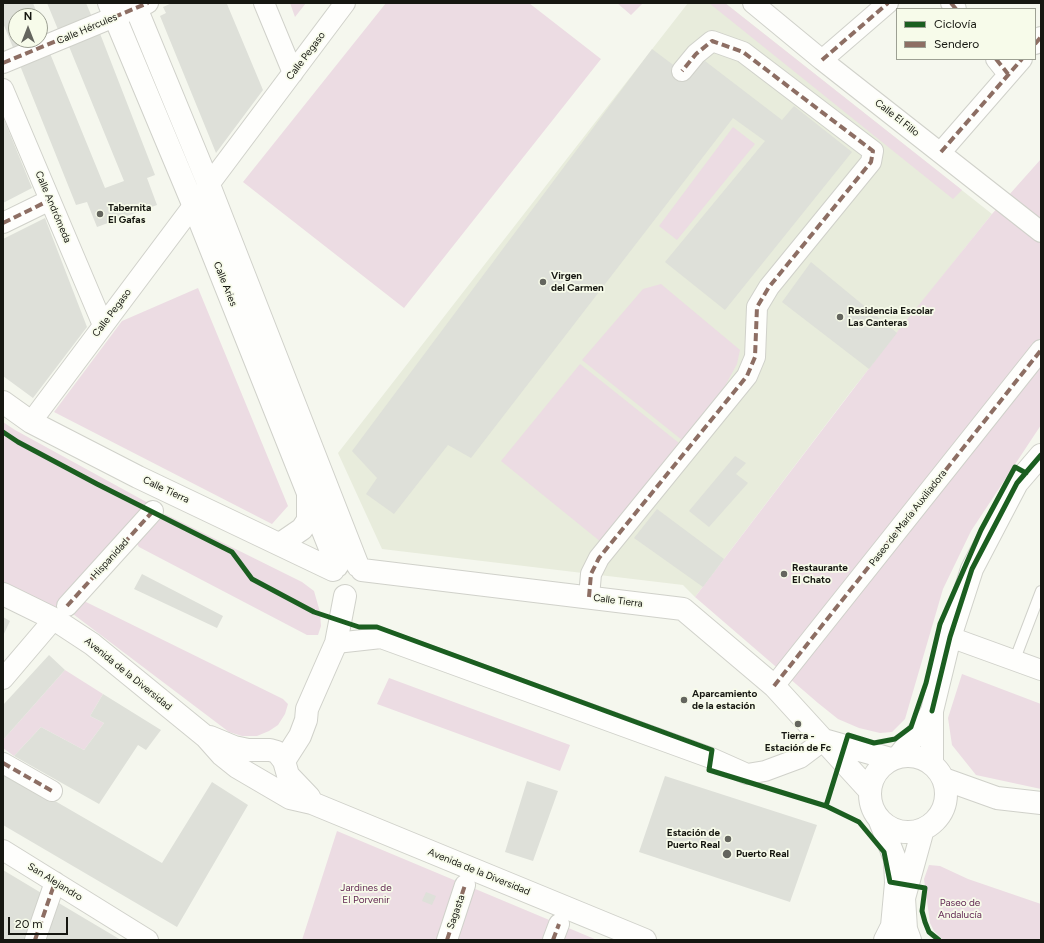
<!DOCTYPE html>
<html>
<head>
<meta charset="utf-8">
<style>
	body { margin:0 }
	#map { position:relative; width:1044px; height:943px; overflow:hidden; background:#f5f7ee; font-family:Figtree,sans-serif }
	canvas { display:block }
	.frame { position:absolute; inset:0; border:4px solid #161711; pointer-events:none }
	.legend { position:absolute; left:896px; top:8px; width:140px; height:52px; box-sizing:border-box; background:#f7fbea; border:1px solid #9da093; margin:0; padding:5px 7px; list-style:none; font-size:12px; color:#161711 }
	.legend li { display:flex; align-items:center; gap:8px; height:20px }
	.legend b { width:20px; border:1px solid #9da093 }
	.north { position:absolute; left:8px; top:8px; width:40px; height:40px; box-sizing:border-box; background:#f7fbea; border:1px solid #9da093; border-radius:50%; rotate:0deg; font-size:11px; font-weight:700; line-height:16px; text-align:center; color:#161711 }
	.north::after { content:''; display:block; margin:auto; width:14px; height:18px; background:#64655e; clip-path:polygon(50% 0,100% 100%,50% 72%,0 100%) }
	.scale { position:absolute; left:8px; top:917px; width:60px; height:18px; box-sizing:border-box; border:2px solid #161711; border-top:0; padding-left:5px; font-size:12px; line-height:14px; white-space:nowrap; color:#161711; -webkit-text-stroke:3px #f7fbea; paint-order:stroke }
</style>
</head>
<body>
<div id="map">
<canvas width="1044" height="943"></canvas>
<div class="frame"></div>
<ul class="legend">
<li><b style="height:5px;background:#1b5e20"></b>Ciclovía</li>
<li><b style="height:5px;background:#8d6e63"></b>Sendero</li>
</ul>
<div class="north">N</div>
<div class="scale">20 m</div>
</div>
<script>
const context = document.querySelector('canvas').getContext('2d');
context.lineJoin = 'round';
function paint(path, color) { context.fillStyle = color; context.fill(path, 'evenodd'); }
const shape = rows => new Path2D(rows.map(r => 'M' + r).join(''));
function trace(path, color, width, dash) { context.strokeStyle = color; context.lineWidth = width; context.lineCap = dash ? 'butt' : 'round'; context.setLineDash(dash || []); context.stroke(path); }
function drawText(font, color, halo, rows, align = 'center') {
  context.font = font + ' Figtree,sans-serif'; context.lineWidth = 3.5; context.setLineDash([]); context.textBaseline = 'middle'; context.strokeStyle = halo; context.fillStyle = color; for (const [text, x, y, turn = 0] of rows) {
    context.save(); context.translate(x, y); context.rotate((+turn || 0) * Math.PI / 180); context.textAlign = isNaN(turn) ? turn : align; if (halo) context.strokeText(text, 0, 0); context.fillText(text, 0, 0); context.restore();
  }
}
paint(shape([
	[688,3,725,3,992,214,853,389,695,597,683,585,382,549,338,453]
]), '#e8ecdc');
paint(shape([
	[290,3,306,3,295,17],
	[386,3,529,3,601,59,404,308,243,182],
	[617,3,643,3,631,15],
	[709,3,725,3,962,190,953,199],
	[733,127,755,144,677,240,659,226],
	[1041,159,1041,425,971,531,943,589,905,719,892,732,880,733,859,728,838,719,818,703,695,597,893,337,992,214],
	[661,284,740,350,737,364,725,386,682,440,582,360,643,289],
	[198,288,288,506,272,524,54,412,122,321],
	[580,364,679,443,601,542,501,461],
	[3,422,15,430,150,504,65,612,3,582],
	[165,514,302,582,314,591,320,612,321,626,318,635,307,635,139,547,137,544],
	[84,601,283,699,288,704,285,714,278,725,269,731,257,736,242,736,229,732,73,614],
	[65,670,103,694,90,716,104,723,84,750,41,727,14,756,3,748,3,740],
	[962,674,1041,704,1041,789,976,775,952,745,948,718],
	[389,678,570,745,560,771,377,704],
	[337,831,597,940,302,940],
	[929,865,940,866,968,879,1041,904,1041,940,943,940,934,931,930,923,924,879]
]), '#ecdce3');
paint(shape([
	[3,3,33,3,38,16,16,16,16,40,37,40,14,50,3,23],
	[47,3,86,3,92,17,59,32],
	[172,3,230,3,227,4,263,90,216,153,160,16,166,13,163,7],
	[40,20,47,36,40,39],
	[99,31,155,175,147,178,157,205,97,227,87,202,76,205,19,63,49,51,105,188,124,181,68,44],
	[652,49,688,76,705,61,782,120,794,106,852,152,725,310,665,262,765,141,733,118,471,458,448,445,394,514,366,494,377,478,352,451],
	[3,117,32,188,3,203],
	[45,218,87,327,33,398,3,376,3,239],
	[811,262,897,333,869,369,782,302],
	[735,456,746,463,736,474,748,483,709,527,689,511],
	[657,509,724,559,703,587,634,538],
	[142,574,223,616,217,628,134,589],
	[3,617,10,621,3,636],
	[49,655,65,670,3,740,3,705],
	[103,694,161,730,146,750,138,745,99,804,14,756,41,727,84,750,104,723,90,716],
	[5,772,162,863,212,782,248,805,177,927,3,825,3,776],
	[665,776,817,825,790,902,639,852],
	[527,781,558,791,533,861,505,852],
	[3,870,43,894,26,940,3,940],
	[426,892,436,896,432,905,422,901],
	[57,902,121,940,44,940]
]), '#dee0d9');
const lane = shape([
	[1015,659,1041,591]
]);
const street = shape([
	[264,3,293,73],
	[753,3,822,60,1041,232],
	[951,3,956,9],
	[1035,44,1041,37],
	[996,59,1008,74],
	[822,60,888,3],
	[3,63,148,3],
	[3,89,103,325],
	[941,152,1022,59],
	[3,223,50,200],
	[31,422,345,3],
	[589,597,591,574,599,558,747,376,755,357,757,307,769,287,871,162,873,151,743,52,712,41,696,54,682,71],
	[67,606,153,511],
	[950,637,1041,670],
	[336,643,381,638,711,758,747,774,765,771,800,758,824,740],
	[3,679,54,619],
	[774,686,1041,350],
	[3,763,52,791],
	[3,850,148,940],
	[35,940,55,882],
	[447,940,465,885],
	[553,940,559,924]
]);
const secondary = shape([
	[109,3,193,204,337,566],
	[134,3,209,185,358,566],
	[3,402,31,422,138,477,333,570],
	[280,544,302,529,308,520,308,496],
	[362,570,683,609,774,686,869,790],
	[3,594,54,619,92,644,206,737,222,755,237,767,290,798,312,803,645,940],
	[210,737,234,747,248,750,270,750,277,752,284,761,288,775,309,797,312,803],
	[824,740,891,759],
	'870 794a38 38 0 1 1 76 0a38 38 0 1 1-76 0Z',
	[898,757,926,722,932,711,950,637,972,569,1017,483,1041,455],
	[284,761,300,736,306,720,307,709,336,643,345,596],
	[932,763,932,711],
	[944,779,997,798,1041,803],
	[880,821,895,859,896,883,892,926,885,940],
	[910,940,906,929,904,898,923,829]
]);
trace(lane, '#d0d1ca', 12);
trace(street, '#d0d1ca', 22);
trace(secondary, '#d0d1ca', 24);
trace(lane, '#fefefc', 10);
trace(street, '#fefefc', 20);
trace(secondary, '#fefefc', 22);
trace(shape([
	[951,3,956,9],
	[1035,44,1041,37],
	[996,59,1008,74],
	[822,60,888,3],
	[3,63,148,3],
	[941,152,1022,59],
	[3,223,50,200],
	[589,597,591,574,599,558,747,376,755,357,757,307,769,287,871,162,873,151,743,52,712,41,696,54,682,71],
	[67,606,153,511],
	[774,686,1041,350],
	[3,763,52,791],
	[35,940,55,882],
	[447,940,465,885],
	[553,940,559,924]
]), '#8d6e63', 4, [8, 4]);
trace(shape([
	[3,432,18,442,97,484,232,552,252,579,314,612,359,627,377,627,712,750,709,770,826,806,859,822,884,852,890,882,925,888,922,911,925,922,929,932,939,940],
	[932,711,950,637,972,569,1017,483,1041,455],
	[826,806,848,735,874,743,895,739,911,727,926,683,940,624,981,530,1015,467,1026,473]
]), '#1b5e20', 5);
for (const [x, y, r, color] of [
	[100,214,4,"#64655e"],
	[543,282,4,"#64655e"],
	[840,317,4,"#64655e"],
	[784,574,4,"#64655e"],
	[684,700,4,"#64655e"],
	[798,724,4,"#64655e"],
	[728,839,4,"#64655e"],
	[727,854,5,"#64655e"]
]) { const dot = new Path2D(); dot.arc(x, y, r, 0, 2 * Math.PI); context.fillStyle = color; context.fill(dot); trace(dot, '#f7fbea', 1.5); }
drawText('10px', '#161711', '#f7fbea', [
	["Calle Hércules",87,29,-23],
	["Calle Pegaso",306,56,-53],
	["Calle El Fillo",897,118,38],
	["Calle Andrómeda",53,207,67],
	["Calle Aries",225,284,68],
	["Calle Pegaso",112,313,-53],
	["Calle Tierra",166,490,25],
	["Paseo de María Auxiliadora",908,518,-52],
	["Hispanidad",110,559,-48],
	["Calle Tierra",618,601,7],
	["Avenida de la Diversidad",128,674,39],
	["Avenida de la Diversidad",479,872,22],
	["San Alejandro",55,882,32],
	["Sagasta",456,912,-71]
]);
drawText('bold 10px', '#161711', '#f7fbea', [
	["Tabernita",108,208],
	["El Gafas",108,220],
	["Virgen",551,276],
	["del Carmen",551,288],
	["Residencia Escolar",848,311],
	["Las Canteras",848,323],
	["Restaurante",792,568],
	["El Chato",792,580],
	["Aparcamiento",692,694],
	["de la estación",692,706],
	["Tierra -",798,736,"center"],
	["Estación de Fc",798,748,"center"],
	["Estación de",720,833,"right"],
	["Puerto Real",720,845,"right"],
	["Puerto Real",736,854]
], 'left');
drawText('10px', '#642954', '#f7fbea', [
	["Jardines de",366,888],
	["El Porvenir",366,900],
	["Paseo de",960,903],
	["Andalucía",960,915]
]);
</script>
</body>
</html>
